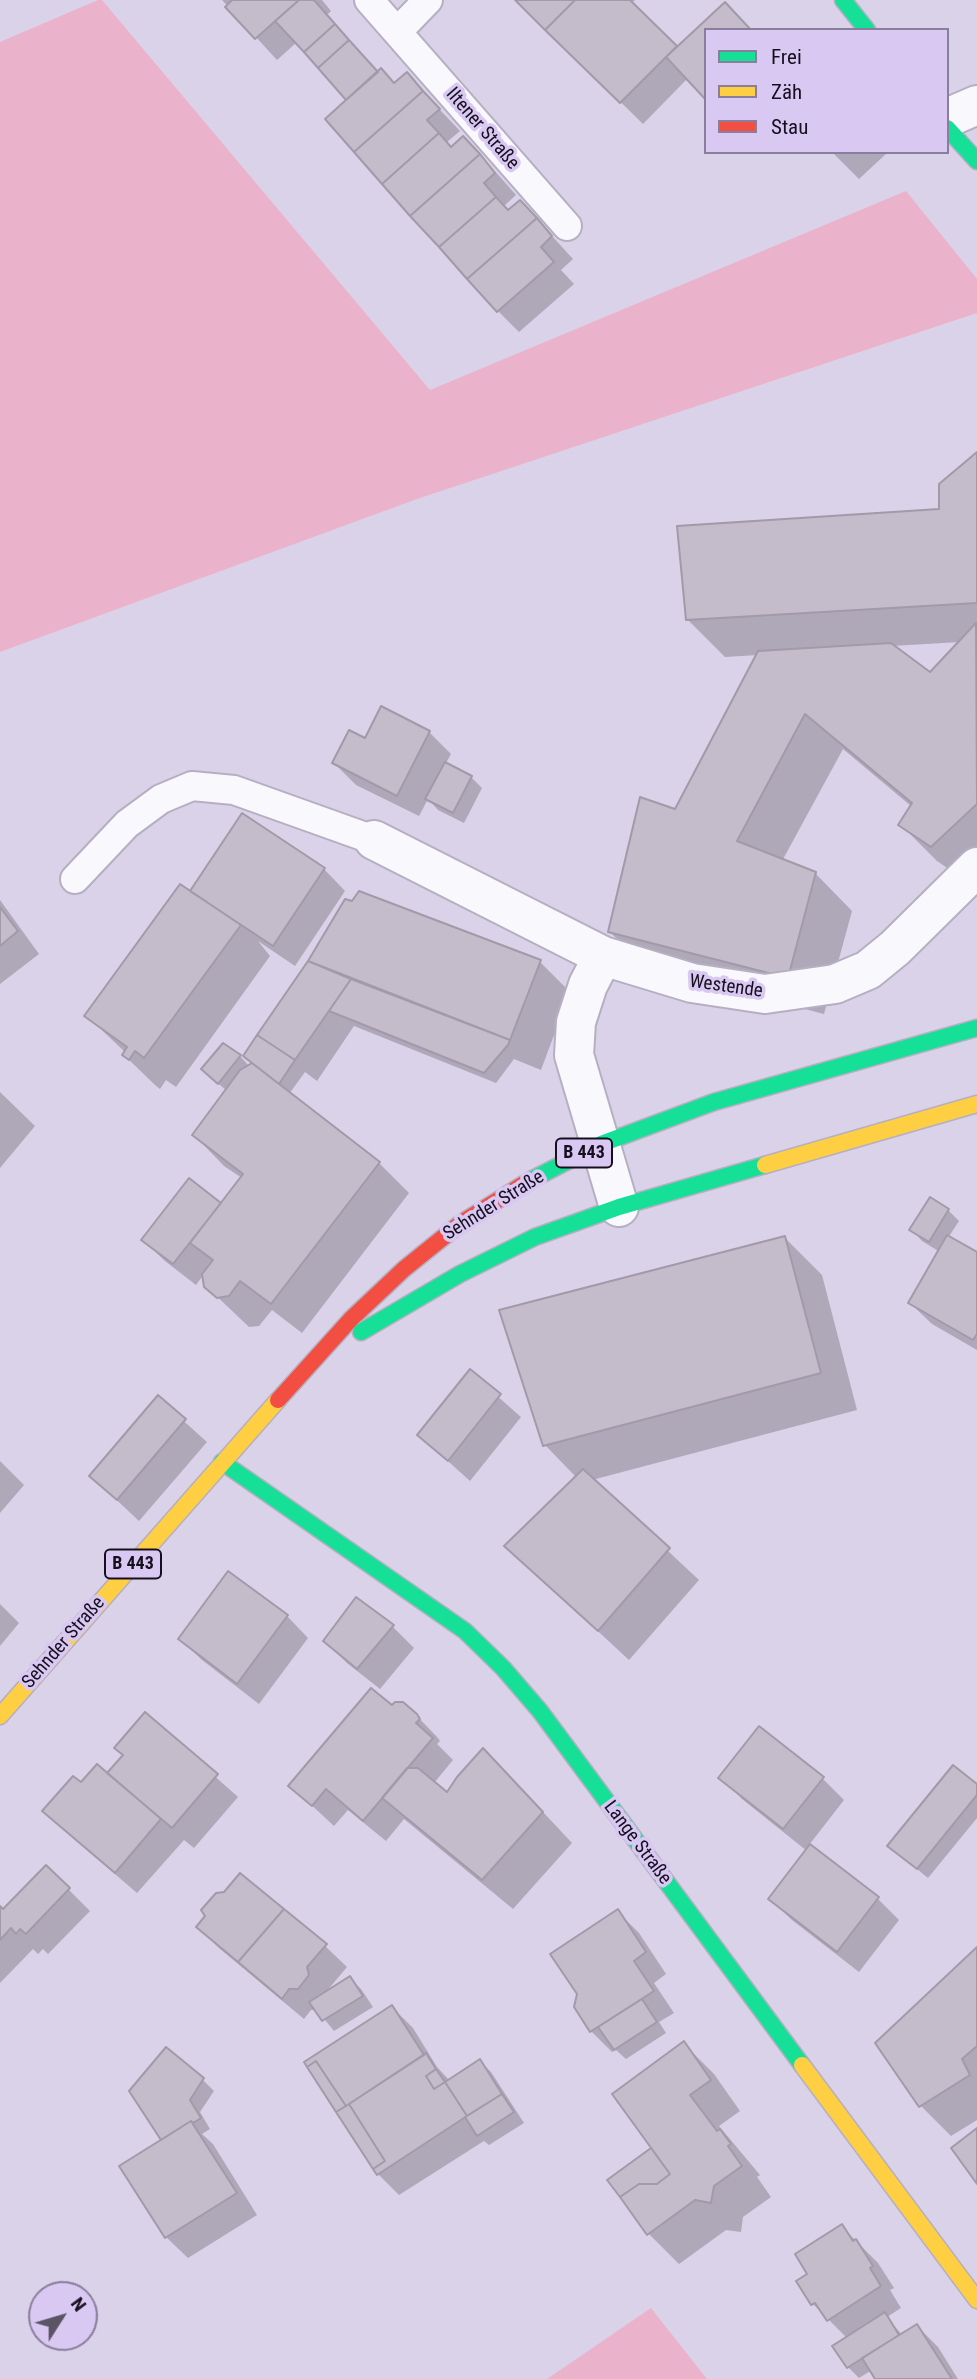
<!DOCTYPE html>
<html>
<head>
<meta charset="utf-8">
<style>
	body { margin:0 }
	#map { position:relative; width:977px; height:2379px; overflow:hidden; background:#dad2e8; font-family:"Roboto Condensed",sans-serif }
	canvas { display:block }
	.legend { position:absolute; left:704px; top:28px; width:245px; height:126px; box-sizing:border-box; background:#d8c8f2; border:2px solid #8a7e9d; margin:0; padding:9px 12px; list-style:none; font-size:21px; color:#16101e }
	.legend li { display:flex; align-items:center; gap:14px; height:35px }
	.legend b { width:35px; border:2px solid #8a7e9d }
	.north { position:absolute; left:28px; top:2281px; width:70px; height:70px; box-sizing:border-box; background:#d8c8f2; border:2px solid #8a7e9d; border-radius:50%; rotate:53deg; font-size:19px; font-weight:700; line-height:28px; text-align:center; color:#16101e }
	.north::after { content:''; display:block; margin:auto; width:24px; height:32px; background:#5b5465; clip-path:polygon(50% 0,100% 100%,50% 72%,0 100%) }
</style>
</head>
<body>
<div id="map">
<canvas width="977" height="2379"></canvas>
<ul class="legend">
<li><b style="height:9px;background:#16e098"></b>Frei</li>
<li><b style="height:9px;background:#ffcf43"></b>Zäh</li>
<li><b style="height:9px;background:#f24e42"></b>Stau</li>
</ul>
<div class="north">N</div>
</div>
<script>
const context = document.querySelector('canvas').getContext('2d');
context.lineJoin = 'round';
function paint(path, color) { context.fillStyle = color; context.fill(path, 'evenodd'); }
const shape = rows => new Path2D(rows.map(r => 'M' + r).join(''));
function trace(path, color, width, dash) { context.strokeStyle = color; context.lineWidth = width; context.lineCap = dash ? 'butt' : 'round'; context.setLineDash(dash || []); context.stroke(path); }
function drawText(font, color, halo, rows, align = 'center') {
  context.font = font + ' "Roboto Condensed",sans-serif'; context.lineWidth = 7; context.setLineDash([]); context.textBaseline = 'middle'; context.strokeStyle = halo; context.fillStyle = color; for (const [text, x, y, turn = 0] of rows) {
    context.save(); context.translate(x, y); context.rotate((+turn || 0) * Math.PI / 180); context.textAlign = isNaN(turn) ? turn : align; if (halo) context.strokeText(text, 0, 0); context.fillText(text, 0, 0); context.restore();
  }
}
paint(shape([
	[98,0,102,0,430,390,906,191,977,279,977,313,417,499,0,652,0,42],
	[651,2308,707,2379,547,2379]
]), '#ebb3cb');
paint(shape([
	[222,0,322,0,331,11,327,15,378,73,395,85,407,75,460,131,447,142,452,148,485,160,516,195,504,206,509,212,541,224,573,259,561,270,574,284,519,332,498,311,348,100,297,42,277,60],
	[517,0,635,0,631,4,677,49,688,78,643,124],
	[832,152,888,152,859,179],
	[977,454,977,875,969,883,937,861,900,824,911,806,843,749,782,861,815,873,852,911,824,1014,646,968,609,931,758,655,725,657,688,620,941,511],
	[960,642,931,675,892,646],
	[429,732,451,754,446,763,471,777,482,788,464,823,438,810,428,799,419,816,356,785,334,763,365,741],
	[324,869,345,891,295,966,258,941,270,956,176,1087,166,1080,160,1089,155,1085,124,1055,126,1053,87,1016,190,893],
	[0,900,39,954,0,984],
	[310,961,540,962,570,992,541,1070,514,1059,496,1083,354,1026,317,1081,305,1072,289,1094,379,1163,409,1193,302,1333,272,1310,259,1326,249,1327,206,1286,204,1274,196,1285,165,1261,143,1240,221,1205,242,1178,224,1166,194,1135,227,1091,214,1080,240,1056,250,1067,254,1064,245,1056],
	[0,1092,35,1126,0,1168],
	[948,1210,959,1221,948,1238,977,1254,977,1350,932,1324,910,1303,940,1252,922,1241,912,1230],
	[785,1238,822,1275,857,1410,592,1480,699,1580,629,1660,506,1546,576,1477,545,1445],
	[470,1372,521,1417,470,1481,419,1435],
	[158,1398,207,1442,139,1521,91,1476],
	[0,1461,24,1485,0,1513],
	[357,1599,393,1627,414,1648,380,1689,347,1663,325,1641],
	[0,1604,19,1623,0,1646],
	[287,1616,308,1638,259,1704,202,1660,180,1639],
	[392,1708,416,1715,438,1738,440,1741,437,1744,453,1760,434,1783,448,1795,514,1781,572,1843,513,1909,404,1819,386,1841,348,1810,334,1826,291,1786],
	[145,1714,238,1797,194,1848,184,1840,137,1893,66,1832,44,1811,81,1785,107,1775,125,1756],
	[759,1728,823,1779,844,1800,809,1845,878,1899,899,1920,859,1972,792,1920,770,1899,807,1851,742,1799,721,1777],
	[977,1787,977,1818,928,1878,901,1856],
	[46,1867,90,1911,48,1954,43,1949,38,1954,33,1949,0,1983,0,1908,3,1912],
	[618,1912,639,1933,666,1974,654,1983,674,2013,659,2022,666,2033,626,2059,616,2050,612,2052,591,2031],
	[198,1927,325,1946,347,1967,326,1992,350,1978,361,1989,373,2007,334,2031,317,2010,311,2010,304,2019,219,1948],
	[977,1950,977,2120,951,2136,921,2106],
	[392,2007,413,2028,437,2067,450,2081,480,2061,491,2072,524,2123,489,2145,484,2141,399,2195,378,2174],
	[683,2043,714,2074,740,2111,719,2126,760,2175,757,2177,771,2197,743,2217,741,2232,726,2230,679,2264,649,2234,609,2180,653,2148],
	[203,2080,214,2091,200,2112,210,2129,202,2134,213,2144,257,2215,188,2258,166,2237,164,2140],
	[842,2227,878,2263,894,2288,890,2290,901,2308,887,2317,902,2335,917,2326,938,2347,958,2379,878,2379,872,2370,859,2378,848,2367,847,2338,813,2304,810,2274]
]), '#0003');
const building = shape([
	[232,0,299,0,255,39,225,7,232,0],
	[299,0,314,0,335,24,304,52,275,21,299,0],
	[515,0,575,0,545,30,515,0],
	[575,0,630,0,677,46,620,103,545,30,575,0],
	[725,2,751,30,706,30,706,100,666,57,725,2],
	[335,24,349,40,318,68,304,52,335,24],
	[349,40,378,72,346,100,318,68,349,40],
	[381,68,394,83,407,72,423,91,354,152,325,119,381,68],
	[423,91,440,109,427,120,439,133,382,184,354,152,423,91],
	[439,133,451,147,463,136,480,154,410,216,382,184,439,133],
	[480,154,495,173,484,183,496,197,439,247,410,216,480,154],
	[496,197,508,210,520,200,537,218,467,279,439,247,496,197],
	[537,218,552,236,541,247,554,262,497,312,467,279,537,218],
	[977,452,977,603,686,620,677,526,939,509,939,484,977,452],
	[976,623,977,804,931,847,898,825,912,803,805,714,737,841,816,872,788,978,608,932,640,797,675,809,758,651,891,643,930,672,976,623],
	[381,706,430,731,397,796,332,763,349,730,365,738,381,706],
	[445,762,472,776,453,813,425,799,445,762],
	[242,813,325,868,273,946,190,891,242,813],
	[180,884,241,925,144,1058,135,1051,129,1060,122,1055,127,1047,84,1016,180,884],
	[359,891,541,960,510,1040,308,961,345,899,352,901,359,891],
	[0,907,18,931,0,946,0,907],
	[308,961,351,979,295,1060,257,1035,308,961],
	[351,979,510,1040,508,1045,484,1073,329,1011,351,979],
	[257,1035,295,1060,279,1084,243,1056,257,1035],
	[223,1043,241,1055,218,1084,201,1069,223,1043],
	[252,1063,380,1162,271,1304,240,1281,229,1296,217,1298,204,1287,202,1274,213,1260,190,1243,243,1174,192,1135,240,1070,252,1063],
	[189,1178,221,1203,173,1264,141,1240,189,1178],
	[930,1197,949,1209,929,1242,909,1230,930,1197],
	[947,1235,977,1252,977,1334,973,1340,908,1303,947,1235],
	[785,1236,821,1373,543,1446,499,1310,785,1236],
	[470,1369,501,1394,448,1461,417,1435,470,1369],
	[158,1395,186,1419,117,1500,89,1476,158,1395],
	[583,1469,670,1548,598,1631,504,1546,583,1469],
	[228,1571,288,1615,237,1684,178,1639,228,1571],
	[356,1597,394,1625,357,1669,323,1641,356,1597],
	[371,1688,392,1705,395,1702,403,1702,417,1714,420,1719,416,1723,433,1738,363,1821,326,1789,312,1806,288,1786,371,1688],
	[145,1712,218,1774,172,1828,107,1773,123,1755,114,1748,145,1712],
	[759,1726,824,1777,783,1829,718,1778,759,1726],
	[483,1748,543,1812,482,1880,382,1798,407,1768,418,1768,447,1792,457,1777,483,1748],
	[97,1764,161,1819,115,1873,42,1811,73,1776,81,1782,97,1764],
	[953,1765,977,1784,977,1795,917,1869,887,1846,953,1765],
	[810,1844,879,1897,837,1952,768,1899,810,1844],
	[46,1865,70,1888,26,1934,20,1929,16,1934,11,1928,0,1940,0,1906,3,1909,46,1865],
	[240,1873,284,1909,238,1962,196,1927,205,1916,201,1910,216,1893,224,1892,240,1873],
	[284,1909,327,1944,307,1967,309,1975,298,1989,289,1989,282,1999,238,1962,284,1909],
	[618,1909,646,1952,634,1961,654,1991,590,2032,574,2007,577,1994,550,1954,618,1909],
	[977,1947,977,2046,962,2059,970,2075,919,2107,875,2043,977,1947],
	[350,1976,363,1996,322,2021,309,2002,350,1976],
	[642,1999,657,2022,614,2050,598,2027,642,1999],
	[392,2005,424,2055,346,2106,316,2061,307,2067,304,2062,392,2005],
	[684,2041,711,2080,690,2095,717,2131,720,2129,731,2144,728,2146,742,2166,714,2186,711,2203,695,2200,647,2235,620,2197,639,2184,657,2184,670,2174,612,2094,684,2041],
	[166,2047,204,2078,190,2100,201,2118,193,2123,191,2121,161,2140,129,2091,166,2047],
	[426,2053,436,2069,426,2076,434,2089,445,2082,467,2116,377,2175,373,2169,385,2161,349,2104,426,2053],
	[480,2059,502,2094,467,2116,445,2082,480,2059],
	[316,2061,346,2106,336,2112,307,2067,316,2061],
	[436,2069,445,2082,434,2089,426,2076,436,2069],
	[502,2094,514,2112,477,2136,465,2117,502,2094],
	[349,2104,385,2161,373,2169,336,2112,349,2104],
	[191,2121,237,2193,165,2238,119,2166,191,2121],
	[977,2128,977,2184,951,2148,977,2128],
	[651,2148,670,2174,657,2184,639,2184,620,2197,607,2180,651,2148],
	[842,2224,853,2241,856,2239,873,2266,870,2268,881,2286,827,2321,815,2303,811,2305,796,2281,807,2274,795,2254,842,2224],
	[885,2312,899,2335,847,2368,832,2346,885,2312],
	[917,2324,952,2379,875,2379,862,2358,917,2324]
]);
paint(building, '#c4bccb');
trace(building, '#a299a9', 2);
const lane = shape([
	[369,0,567,226],
	[397,32,428,0],
	[75,879,127,824,161,799,192,786,234,790,374,840]
]);
const street = shape([
	[947,118,977,105],
	[374,840,603,956,692,983,765,994,835,984,868,970,895,948,977,867],
	[603,956,588,985,576,1022,574,1055,619,1207]
]);
const fast = shape([
	[843,0,867,30],
	[947,128,977,161],
	[527,1182,601,1144,714,1102,977,1028],
	[361,1332,460,1274,535,1237,619,1207,765,1165],
	[222,1462,465,1631,503,1668,540,1711,802,2065]
]);
const slow = shape([
	[765,1165,977,1104],
	[0,1716,278,1400],
	[802,2065,977,2300]
]);
const jam = shape([
	[278,1400,351,1319,404,1269,461,1223,527,1182]
]);
trace(lane, '#b6afc1', 32);
trace(street, '#b6afc1', 42);
trace(fast, '#b6afc1', 19);
trace(slow, '#b6afc1', 19);
trace(jam, '#b6afc1', 19);
trace(lane, '#f9f8fc', 28);
trace(street, '#f9f8fc', 38);
trace(fast, '#16e098', 16);
trace(slow, '#ffcf43', 16);
trace(jam, '#f24e42', 16);
for (const [x, y, w] of [
	[584,1153,56],
	[133,1564,56]
]) { const box = new Path2D(); box.roundRect(x - w / 2, y - 14.5, w, 29, 5); context.fillStyle = '#d8c8f2'; context.fill(box); trace(box, '#16101e', 2); }
drawText('bold 18px', '#16101e', null, [
	["B 443",584,1153],
	["B 443",133,1564]
]);
drawText('19px', '#16101e', '#d8c8f2', [
	["Iltener Straße",482,129,49],
	["Westende",726,987,8],
	["Sehnder Straße",494,1206,-32],
	["Sehnder Straße",64,1643,-49],
	["Lange Straße",637,1843,53]
]);
</script>
</body>
</html>
